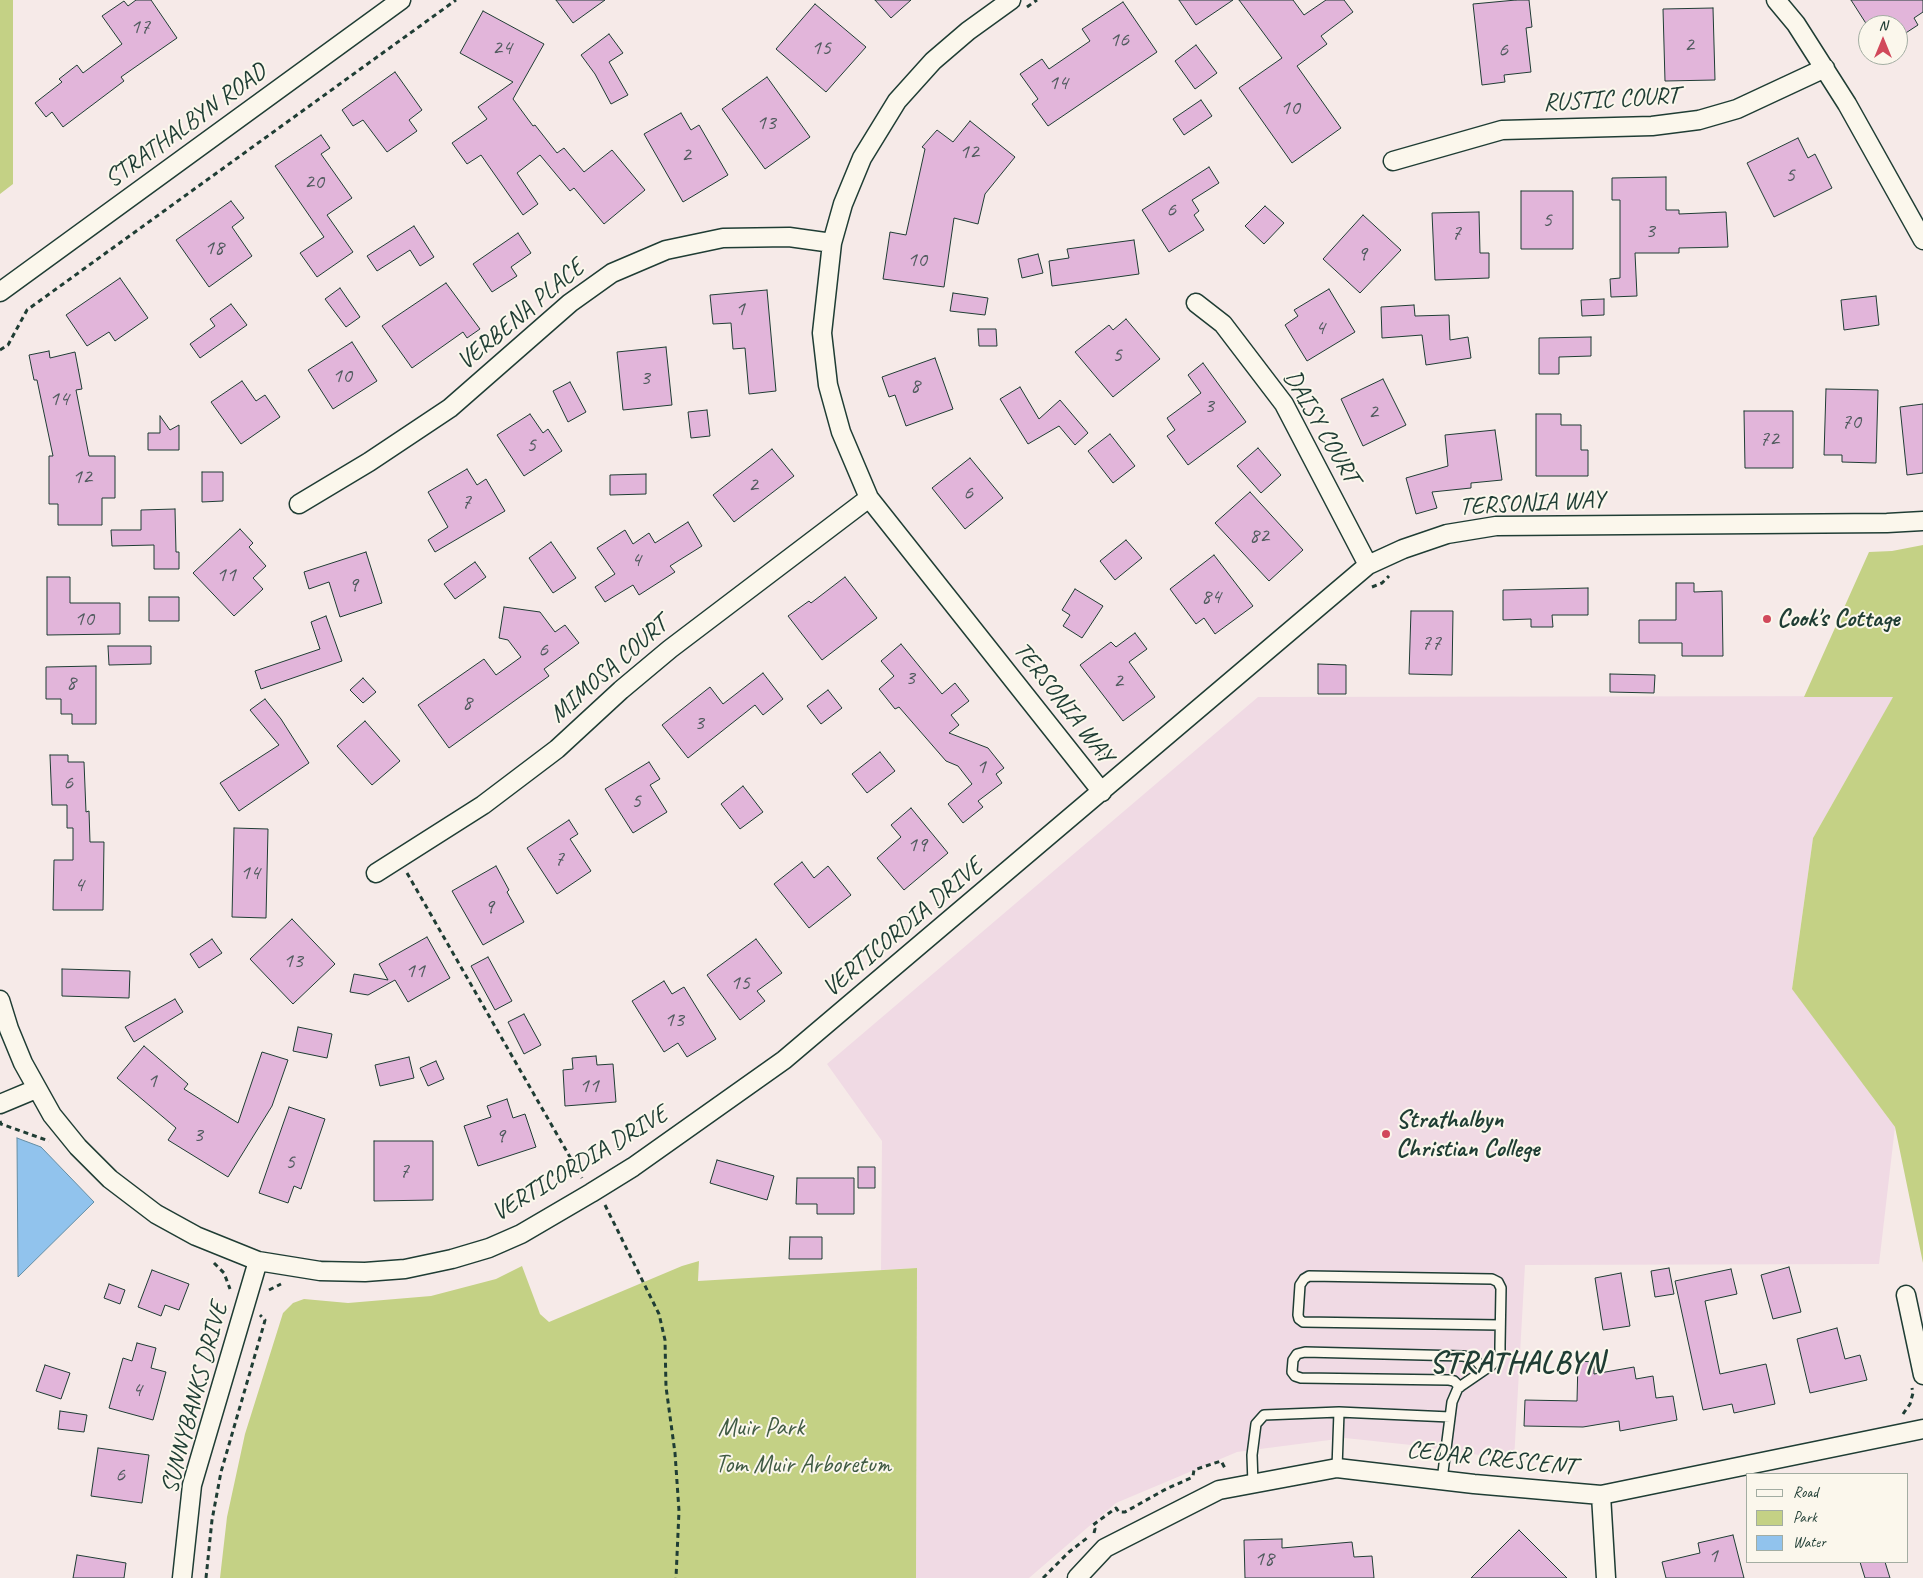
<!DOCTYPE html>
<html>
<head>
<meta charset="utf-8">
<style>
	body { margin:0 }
	#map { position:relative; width:1923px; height:1578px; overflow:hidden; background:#f6eae8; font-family:Caveat,sans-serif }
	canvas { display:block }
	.legend { position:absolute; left:1746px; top:1473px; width:162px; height:90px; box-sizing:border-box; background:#fbf7ec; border:1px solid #a3ada2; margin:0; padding:6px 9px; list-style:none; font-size:15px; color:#1f3d34 }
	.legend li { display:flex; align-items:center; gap:10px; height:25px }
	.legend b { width:25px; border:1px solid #a3ada2 }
	.north { position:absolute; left:1858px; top:15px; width:50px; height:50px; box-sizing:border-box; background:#fbf7ec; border:1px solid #a3ada2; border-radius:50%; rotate:0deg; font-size:14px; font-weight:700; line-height:20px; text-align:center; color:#1f3d34 }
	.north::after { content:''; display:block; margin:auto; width:18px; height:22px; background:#d1495b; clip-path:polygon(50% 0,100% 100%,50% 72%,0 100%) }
</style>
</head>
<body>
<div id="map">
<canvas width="1923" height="1578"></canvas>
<ul class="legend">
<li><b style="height:6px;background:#fbf7ec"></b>Road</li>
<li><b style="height:14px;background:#c4d185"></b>Park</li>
<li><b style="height:14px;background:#91c3ed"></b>Water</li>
</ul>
<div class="north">N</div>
</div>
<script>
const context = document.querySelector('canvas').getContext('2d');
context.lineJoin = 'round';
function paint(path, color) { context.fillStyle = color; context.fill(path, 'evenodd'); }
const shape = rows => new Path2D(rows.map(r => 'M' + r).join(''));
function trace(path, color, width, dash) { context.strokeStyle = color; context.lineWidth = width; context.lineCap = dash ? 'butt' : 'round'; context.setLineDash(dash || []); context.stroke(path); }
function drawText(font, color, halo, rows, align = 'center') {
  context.font = font + ' Caveat,sans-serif'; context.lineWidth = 4; context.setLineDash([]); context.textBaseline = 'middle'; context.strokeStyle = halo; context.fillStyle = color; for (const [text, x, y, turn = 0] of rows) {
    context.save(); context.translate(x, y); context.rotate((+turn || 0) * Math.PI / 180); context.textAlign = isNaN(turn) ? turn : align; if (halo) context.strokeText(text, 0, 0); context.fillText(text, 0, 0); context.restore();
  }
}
paint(shape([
	[1894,696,1813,838,1792,988,1895,1127,1879,1264,1525,1265,1514,1460,1411,1445,1345,1438,1237,1452,1116,1503,1029,1578,916,1578,917,1268,881,1270,882,1141,827,1064,1258,697]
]), '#f0dae4');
paint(shape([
	[0,0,13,0,13,184,0,194],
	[1923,545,1923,1263,1895,1127,1792,989,1813,838,1893,697,1804,697,1869,552,1892,551],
	[699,1261,698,1281,917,1268,916,1578,220,1578,227,1517,245,1434,283,1313,293,1303,304,1299,348,1303,431,1296,496,1279,522,1266,540,1314,549,1322,682,1266]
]), '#c4d185');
const water = shape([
	[17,1138,41,1147,94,1202,18,1277,17,1138]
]);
paint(water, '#91c3ed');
trace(water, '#638da3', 1);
const building = shape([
	[136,0,151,0,177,38,121,77,124,81,63,127,52,112,46,117,35,103,62,82,59,79,77,65,83,73,122,44,102,16,124,1,128,6,136,0],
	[556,0,605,0,573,23,556,0],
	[875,0,911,0,891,18,875,0],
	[1179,0,1233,0,1196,25,1179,0],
	[1239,0,1293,0,1304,15,1326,0,1344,0,1353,12,1321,36,1327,44,1297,66,1341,128,1292,163,1239,88,1282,58,1239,0],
	[1516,0,1529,0,1532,27,1526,28,1531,72,1504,75,1505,82,1482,85,1473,4,1516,0],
	[1851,0,1923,0,1923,12,1914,18,1918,25,1898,38,1898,25,1867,25,1851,0],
	[1123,2,1157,52,1048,126,1032,104,1038,99,1020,74,1042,59,1049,69,1090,41,1082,29,1123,2],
	[815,4,866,47,826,92,776,49,815,4],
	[1713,8,1715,80,1665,81,1663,9,1713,8],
	[483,11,544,44,513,99,533,126,535,125,557,153,564,148,584,172,612,150,645,190,604,224,574,188,570,191,540,155,517,173,538,204,523,215,481,155,467,164,452,143,487,119,478,107,513,82,460,53,483,11],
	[609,34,623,53,609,62,628,95,611,104,595,74,581,55,609,34],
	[1196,45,1217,73,1195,89,1175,61,1196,45],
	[395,72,422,110,409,120,417,131,387,152,363,120,353,126,342,110,395,72],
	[767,77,810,137,765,169,722,109,767,77],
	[1201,100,1212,116,1184,135,1173,119,1201,100],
	[681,113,691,130,699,125,728,175,683,202,644,134,681,113],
	[970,121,1015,157,985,194,978,224,954,218,944,287,883,279,890,232,906,235,925,149,922,147,937,130,953,142,970,121],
	[321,135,330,148,321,154,352,198,327,215,353,252,317,277,300,253,324,237,275,166,321,135],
	[1798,138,1808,158,1815,154,1832,188,1774,217,1747,163,1798,138],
	[1209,167,1219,183,1192,200,1199,211,1194,215,1204,230,1169,252,1142,210,1209,167],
	[1666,177,1666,210,1679,210,1679,214,1726,212,1728,247,1679,248,1679,253,1635,253,1637,296,1611,297,1610,279,1620,278,1620,200,1612,200,1612,178,1666,177],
	[1521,191,1573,191,1573,249,1521,249,1521,191],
	[231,201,244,218,232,227,252,256,209,287,176,240,231,201],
	[1265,206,1284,223,1264,244,1245,226,1265,206],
	[1479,212,1480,253,1489,253,1489,278,1435,280,1432,213,1479,212],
	[1363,215,1401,250,1360,293,1323,259,1363,215],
	[414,226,434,257,420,266,410,250,377,271,367,256,414,226],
	[518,233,531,253,511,267,517,276,492,292,473,264,518,233],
	[1134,240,1139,274,1052,286,1049,261,1069,258,1067,249,1134,240],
	[1038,254,1043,273,1022,278,1018,259,1038,254],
	[120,278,148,318,115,341,109,332,87,346,66,315,120,278],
	[446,283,480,329,467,338,463,332,412,368,382,326,446,283],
	[340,288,360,317,346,327,325,299,340,288],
	[1329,289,1355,332,1307,361,1285,325,1298,316,1294,310,1329,289],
	[767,290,776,391,749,394,745,348,733,349,731,323,713,324,710,295,767,290],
	[953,293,988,298,985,315,950,311,953,293],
	[1876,296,1879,325,1844,330,1841,300,1876,296],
	[1604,299,1604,315,1582,316,1581,300,1604,299],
	[231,304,247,325,200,358,190,344,215,326,210,319,231,304],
	[1414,305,1415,316,1449,315,1450,340,1468,337,1471,358,1426,365,1422,335,1382,338,1381,307,1414,305],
	[1126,319,1160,359,1113,397,1075,352,1109,325,1113,330,1126,319],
	[978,329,996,329,997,346,979,346,978,329],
	[1591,337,1591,356,1559,357,1559,374,1539,374,1539,338,1591,337],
	[352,342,377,381,333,409,308,370,352,342],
	[666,347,672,405,623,410,617,352,666,347],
	[49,351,50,358,75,352,82,389,76,390,89,456,115,456,115,498,102,498,102,525,58,525,58,504,49,504,49,456,53,456,37,380,34,380,29,355,49,351],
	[935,358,953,409,906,426,895,395,889,397,882,377,935,358],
	[1203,363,1246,422,1188,465,1167,436,1175,430,1167,418,1201,393,1188,375,1203,363],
	[1383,379,1406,425,1363,446,1341,399,1383,379],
	[242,381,256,401,265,395,280,417,241,444,211,402,242,381],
	[570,382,586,412,568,422,553,391,570,382],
	[1020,387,1039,419,1060,400,1088,433,1075,445,1059,426,1028,444,1000,399,1020,387],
	[1826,389,1878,390,1876,463,1842,462,1842,455,1824,455,1826,389],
	[1923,404,1923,473,1907,475,1900,407,1923,404],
	[707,410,710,436,691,438,688,412,707,410],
	[1744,411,1793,411,1793,468,1745,468,1744,411],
	[530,414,543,433,548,429,562,451,524,476,497,435,530,414],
	[1536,414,1561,414,1561,425,1581,425,1581,450,1588,450,1588,476,1536,476,1536,414],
	[160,416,170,430,179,425,179,450,148,450,148,433,160,433,160,416],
	[1495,430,1502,480,1471,483,1471,488,1432,492,1437,508,1416,514,1406,478,1448,466,1445,435,1495,430],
	[1110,434,1135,466,1113,483,1088,451,1110,434],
	[1258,448,1281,475,1261,493,1237,466,1258,448],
	[772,449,794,476,734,522,713,495,772,449],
	[970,458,1003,498,965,529,932,488,970,458],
	[467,469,477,485,486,479,505,511,435,552,428,540,448,527,428,492,467,469],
	[202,472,223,472,223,501,202,502,202,472],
	[646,474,646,494,610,495,610,475,646,474],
	[1250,492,1303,550,1269,581,1215,523,1250,492],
	[175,509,176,552,179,552,179,569,154,569,154,545,112,546,111,530,141,530,141,510,175,509],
	[688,522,702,546,670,566,675,572,639,595,633,585,605,602,595,587,615,574,597,548,625,530,633,544,649,533,655,543,688,522],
	[240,529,253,543,249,547,266,566,253,578,263,589,234,616,193,573,240,529],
	[1126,540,1142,558,1115,580,1100,561,1126,540],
	[551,542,576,578,553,593,529,558,551,542],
	[366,552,382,603,340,617,329,582,309,589,304,572,366,552],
	[1214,555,1253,606,1215,634,1204,618,1196,624,1170,589,1214,555],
	[475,562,486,577,455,599,444,584,475,562],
	[47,577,70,577,70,603,120,603,120,634,47,635,47,577],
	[845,577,877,618,822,660,788,616,809,601,811,603,845,577],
	[1676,583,1694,583,1694,592,1722,591,1723,656,1682,656,1682,643,1639,643,1639,620,1676,620,1676,583],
	[1588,588,1588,615,1552,615,1553,627,1531,627,1531,619,1503,620,1503,590,1588,588],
	[1075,589,1103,606,1082,638,1063,626,1070,615,1062,610,1075,589],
	[149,597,179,597,179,621,149,621,149,597],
	[504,607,540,612,555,632,565,625,579,643,544,669,549,676,449,748,418,705,484,659,496,675,521,657,508,640,499,638,504,607],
	[1411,611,1453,611,1452,675,1409,674,1411,611],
	[326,616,342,661,261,689,255,671,320,649,311,622,326,616],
	[1135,633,1147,649,1129,662,1155,697,1123,721,1080,665,1111,642,1116,647,1135,633],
	[901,644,942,694,955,683,969,701,951,715,959,725,949,733,988,748,1004,768,996,774,1002,783,978,801,983,807,963,823,948,804,972,784,958,766,946,761,899,707,895,709,879,689,894,676,881,661,901,644],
	[108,646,151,646,151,664,109,665,108,646],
	[1318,664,1346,665,1346,694,1318,694,1318,664],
	[96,666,96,724,72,724,72,714,61,714,61,699,46,699,46,667,96,666],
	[763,673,783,699,763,715,755,705,688,758,662,725,710,687,723,704,763,673],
	[1610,674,1655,675,1654,693,1610,692,1610,674],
	[363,678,376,692,363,703,350,690,363,678],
	[828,690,842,708,821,724,807,706,828,690],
	[265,699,281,719,309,763,239,811,220,783,279,745,250,710,265,699],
	[365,721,400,761,372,785,337,746,365,721],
	[880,752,895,771,867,793,852,774,880,752],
	[50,755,68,755,68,762,84,762,86,812,89,811,90,842,104,842,103,910,53,910,54,860,73,860,73,828,67,828,67,805,52,805,50,755],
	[649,762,660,779,650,785,667,812,633,833,605,789,649,762],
	[743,786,763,812,740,829,721,804,743,786],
	[911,808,948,853,904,890,877,858,901,837,891,825,911,808],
	[569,820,578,834,570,839,591,871,557,894,527,848,569,820],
	[234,828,268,829,266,918,232,917,234,828],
	[802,862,814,878,828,866,851,895,809,928,774,884,802,862],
	[496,866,509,890,507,892,524,922,483,945,452,891,496,866],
	[292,919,335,964,293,1004,250,959,292,919],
	[427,937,450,978,408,1002,395,980,368,995,350,992,354,974,388,980,379,964,427,937],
	[212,939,222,953,199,968,190,954,212,939],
	[756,939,782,973,757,991,765,1001,740,1020,707,975,756,939],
	[488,957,512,1001,495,1010,471,966,488,957],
	[62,969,130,971,129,998,62,996,62,969],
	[664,981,672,994,684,987,716,1039,687,1057,678,1043,664,1052,632,1001,664,981],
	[175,999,183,1012,134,1042,125,1027,175,999],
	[524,1014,541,1045,524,1054,508,1022,524,1014],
	[298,1027,332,1034,327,1058,293,1051,298,1027],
	[144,1046,188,1084,184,1089,238,1123,262,1052,288,1060,272,1106,228,1177,168,1140,176,1128,117,1078,144,1046],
	[596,1056,597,1065,613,1064,616,1102,565,1106,563,1070,573,1069,572,1058,596,1056],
	[409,1057,414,1078,380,1086,375,1065,409,1057],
	[436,1061,444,1079,428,1086,420,1068,436,1061],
	[507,1099,513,1118,525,1114,536,1147,478,1166,464,1126,491,1117,487,1106,507,1099],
	[289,1107,325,1119,301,1189,294,1186,288,1203,259,1193,289,1107],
	[374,1141,433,1141,433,1200,374,1201,374,1141],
	[717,1160,774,1176,767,1200,710,1183,717,1160],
	[858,1167,875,1167,875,1188,858,1188,858,1167],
	[797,1178,854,1178,854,1214,817,1214,817,1204,796,1204,797,1178],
	[790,1237,822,1237,822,1259,789,1259,790,1237],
	[1789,1267,1801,1312,1773,1319,1761,1275,1789,1267],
	[1669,1268,1674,1294,1655,1297,1651,1271,1669,1268],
	[1731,1269,1737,1294,1705,1301,1720,1374,1766,1364,1775,1404,1734,1413,1732,1404,1703,1410,1675,1281,1731,1269],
	[152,1270,189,1284,179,1310,165,1305,161,1316,138,1307,152,1270],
	[1621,1273,1630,1326,1603,1330,1595,1278,1621,1273],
	[109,1284,125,1290,120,1304,104,1298,109,1284],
	[1837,1328,1845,1359,1860,1355,1867,1380,1810,1393,1797,1339,1837,1328],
	[137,1343,156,1348,151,1368,166,1372,153,1420,109,1408,123,1358,132,1361,137,1343],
	[1578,1361,1594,1362,1594,1374,1634,1367,1636,1379,1653,1376,1656,1398,1673,1396,1677,1420,1620,1431,1619,1421,1583,1427,1524,1426,1525,1400,1577,1401,1578,1361],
	[45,1365,70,1373,61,1399,36,1391,45,1365],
	[60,1411,87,1415,84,1432,58,1429,60,1411],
	[98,1448,149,1455,142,1503,91,1496,98,1448],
	[1519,1530,1567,1578,1471,1578,1519,1530],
	[1733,1535,1744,1578,1666,1578,1662,1562,1700,1553,1698,1543,1733,1535],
	[1282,1539,1282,1548,1352,1542,1354,1557,1372,1556,1374,1578,1245,1578,1244,1540,1282,1539],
	[77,1555,126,1563,124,1578,73,1578,77,1555],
	[1860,1562,1885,1562,1890,1578,1865,1578,1860,1562]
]);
paint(building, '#e2b5da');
trace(building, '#1f3d34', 1);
const lane = shape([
	[1460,1387,1454,1381,1449,1380,1301,1378,1295,1376,1292,1372,1293,1360,1297,1354,1305,1352,1463,1356,1474,1358,1484,1370],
	[1337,1468,1339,1412],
	[1442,1480,1452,1402,1458,1388,1493,1364,1500,1354,1500,1345,1501,1288,1498,1282,1492,1279,1309,1276,1304,1279,1300,1285,1298,1315,1299,1319,1303,1322,1500,1325],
	[1253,1484,1252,1455,1256,1424,1264,1415,1339,1412,1450,1417]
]);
const street = shape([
	[1011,0,968,31,933,61,897,101,862,158,843,204,832,243,822,333,828,385,841,432,869,498,1102,792],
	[1776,0,1796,24,1847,104,1923,240],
	[1393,161,1502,130,1652,126,1699,120,1737,109,1825,68],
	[0,292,401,0],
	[1196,303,1223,324,1284,404,1368,565],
	[299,504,369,462,450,408,570,303,612,273,666,250,723,238,789,237,832,243],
	[376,873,483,805,557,749,621,690,670,649,869,498],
	[0,1000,9,1029,23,1063,52,1115,78,1147,110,1179,156,1214,196,1236,258,1261,320,1271,365,1272,405,1269,452,1259,489,1248,521,1234,591,1193,633,1167,784,1060,1368,565,1403,549,1447,534,1496,526,1887,523,1923,521],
	[0,1104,36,1089],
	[1906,1295,1923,1375],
	[1601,1495,1606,1578],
	[182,1578,192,1485,258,1261],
	[1077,1578,1105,1548,1219,1490,1337,1468,1474,1484,1601,1495,1923,1429]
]);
trace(lane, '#1f3d34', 12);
trace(street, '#1f3d34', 21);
trace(shape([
	[1027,7,1037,0],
	[0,350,8,345,27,310,456,0],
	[1372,587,1382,583,1389,576],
	[1095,754,1114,756],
	[407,873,582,1178],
	[0,1121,1,1124,49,1141],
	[605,1205,659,1314,665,1340,666,1387,675,1453,679,1511,676,1578],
	[214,1263,224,1273,230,1289],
	[269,1290,281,1284],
	[1903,1414,1910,1404,1913,1393,1912,1388],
	[1094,1533,1095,1529,1093,1525,1116,1508,1119,1512,1125,1512,1166,1489,1191,1478,1193,1476,1194,1470,1221,1461,1226,1470],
	[206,1578,212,1520,221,1472,264,1324,265,1320,260,1315],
	[1043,1578,1069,1552,1087,1538]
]), '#1f3d34', 3, [5, 4]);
trace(lane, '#fbf7ec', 9);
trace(street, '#fbf7ec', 18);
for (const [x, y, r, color] of [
	[1767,619,5,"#d1495b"],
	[1386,1134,5,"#d1495b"]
]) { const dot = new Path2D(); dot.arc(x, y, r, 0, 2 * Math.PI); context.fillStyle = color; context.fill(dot); trace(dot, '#fbf7ec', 2); }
drawText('22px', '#505b5e', null, [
	["17",140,27],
	["16",1119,40],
	["2",1689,45],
	["24",502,48],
	["15",821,48],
	["6",1503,50],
	["14",1058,83],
	["10",1290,108],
	["13",766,123],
	["12",969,152],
	["2",686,155],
	["5",1790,175],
	["20",314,182],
	["6",1171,210],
	["5",1547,220],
	["3",1650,231],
	["7",1456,233],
	["18",214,248],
	["9",1362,254],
	["10",917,260],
	["1",740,309],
	["4",1320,328],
	["5",1117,355],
	["10",342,376],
	["3",645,378],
	["8",915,386],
	["14",59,399],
	["3",1209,406],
	["2",1373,412],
	["70",1851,422],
	["72",1769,439],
	["5",531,445],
	["12",82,477],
	["2",753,485],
	["6",968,493],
	["7",466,502],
	["82",1259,536],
	["4",636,560],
	["11",226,575],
	["9",353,585],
	["84",1211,597],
	["10",84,619],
	["77",1431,643],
	["6",543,650],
	["3",910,678],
	["2",1118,681],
	["8",71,683],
	["8",467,703],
	["3",699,723],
	["1",981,767],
	["6",68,783],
	["5",636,801],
	["19",917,845],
	["7",559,859],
	["14",250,873],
	["4",79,885],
	["9",489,907],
	["13",293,961],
	["11",415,971],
	["15",740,983],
	["13",674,1020],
	["1",152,1081],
	["11",589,1086],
	["3",198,1135],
	["9",500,1136],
	["5",290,1162],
	["7",404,1171],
	["4",137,1390],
	["6",120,1475],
	["1",1713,1556],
	["18",1264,1559]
]);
drawText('25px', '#1f3d34', '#fbf7ec', [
	["RUSTIC COURT",1611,100,-3],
	["STRATHALBYN ROAD",186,126,-36],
	["VERBENA PLACE",521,315,-40],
	["DAISY COURT",1321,427,60],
	["TERSONIA WAY",1532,504,-3],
	["MIMOSA COURT",609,670,-41],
	["TERSONIA WAY",1063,703,52],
	["VERTICORDIA DRIVE",903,928,-40],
	["VERTICORDIA DRIVE",580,1164,-31],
	["SUNNYBANKS DRIVE",195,1398,-75],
	["CEDAR CRESCENT",1491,1459,6]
]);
drawText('bold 25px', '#1f3d34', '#fbf7ec', [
	["Cook's Cottage",1777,619],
	["Strathalbyn",1396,1120],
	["Christian College",1396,1149]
], 'left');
drawText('25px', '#405b44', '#fbf7ec', [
	["Muir Park",761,1428],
	["Tom Muir Arboretum",803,1465]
]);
context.letterSpacing = '1px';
drawText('bold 30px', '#1f3d34', '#fbf7ec', [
	["STRATHALBYN",1517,1364]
]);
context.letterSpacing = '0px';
</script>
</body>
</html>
